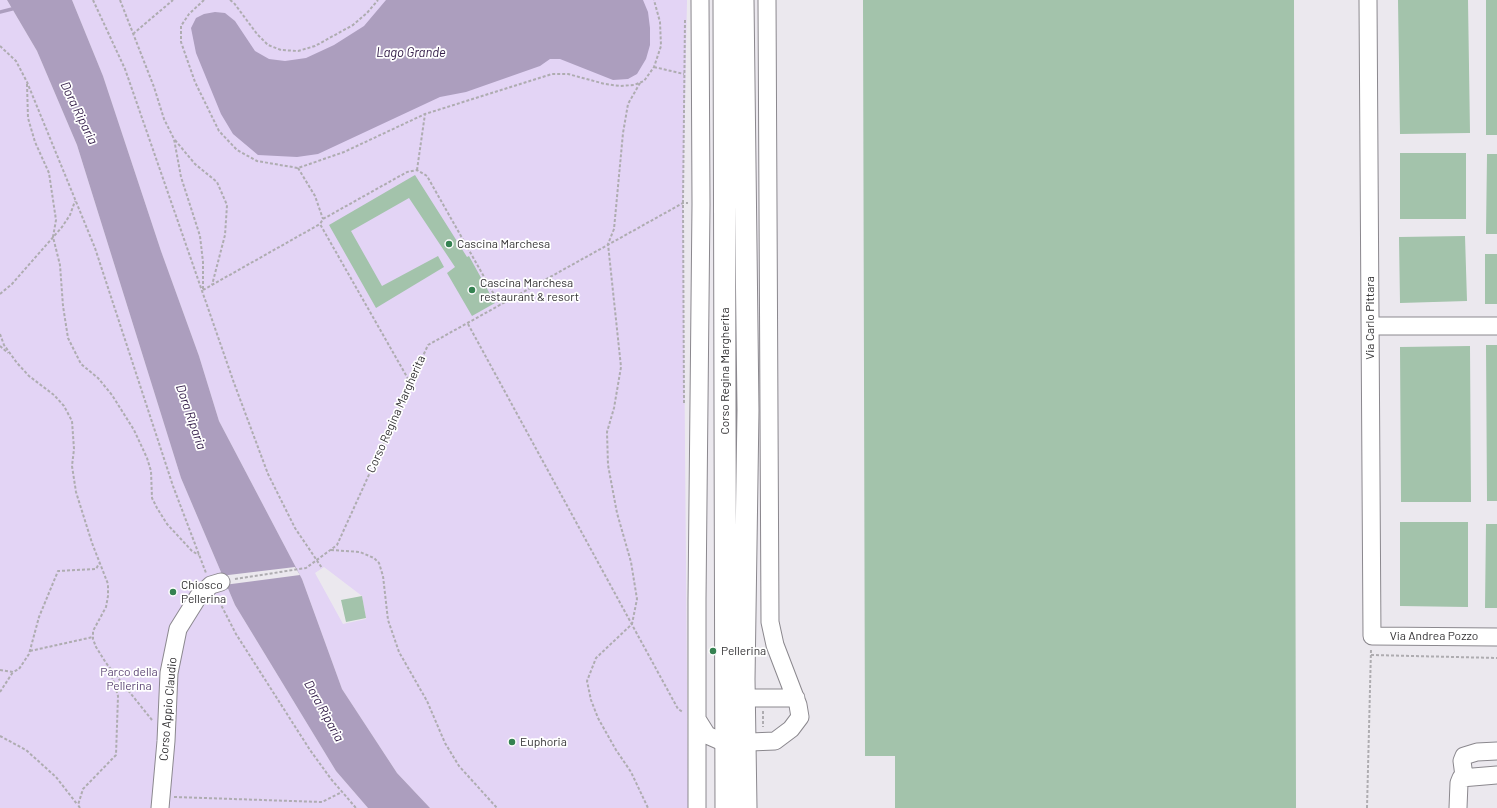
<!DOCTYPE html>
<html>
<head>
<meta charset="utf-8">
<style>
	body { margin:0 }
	canvas { display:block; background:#ebe8ee }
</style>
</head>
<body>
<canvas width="1497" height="808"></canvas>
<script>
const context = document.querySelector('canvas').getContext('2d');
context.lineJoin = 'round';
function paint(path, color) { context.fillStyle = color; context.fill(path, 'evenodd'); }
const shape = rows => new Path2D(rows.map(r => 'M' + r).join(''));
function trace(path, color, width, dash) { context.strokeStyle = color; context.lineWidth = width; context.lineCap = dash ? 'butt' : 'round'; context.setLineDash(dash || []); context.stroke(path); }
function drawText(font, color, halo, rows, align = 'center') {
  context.font = font + ' Barlow,sans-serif'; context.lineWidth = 3.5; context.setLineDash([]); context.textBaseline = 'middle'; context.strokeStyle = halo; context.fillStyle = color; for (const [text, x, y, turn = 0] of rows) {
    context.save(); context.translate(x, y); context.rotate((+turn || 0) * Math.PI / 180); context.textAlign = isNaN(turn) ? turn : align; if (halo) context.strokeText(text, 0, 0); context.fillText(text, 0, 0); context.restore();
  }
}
paint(shape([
	[0,0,7,0,37,51,77,145,181,478,235,605,336,771,368,808,0,808],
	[72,0,687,0,683,203,688,808,430,808,397,773,342,689,302,579,219,421,199,356,161,251,103,76],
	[324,567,362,596,366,619,343,624,315,573]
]), '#e3d4f5');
paint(shape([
	[7,0,72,0,103,76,161,251,199,356,219,421,302,579,342,689,397,773,430,808,368,808,336,771,235,605,181,478,77,145,37,51],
	[386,0,643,0,648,12,650,28,650,45,646,59,637,74,628,79,613,80,560,59,550,59,540,66,466,92,440,97,318,154,297,157,258,155,233,134,221,114,196,53,191,28,196,18,204,14,215,12,225,13,235,21,255,51,269,59,285,61,306,58,334,45,364,26]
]), '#ac9ebe');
paint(shape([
	[295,567,300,575,224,585,220,576]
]), '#ebe8ee');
trace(shape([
	[0,12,12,9]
]), '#ac9ebe', 3.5);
paint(shape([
	[863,0,1294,0,1296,808,895,808,895,756,865,756],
	[1398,0,1468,0,1470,133,1400,134],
	[1486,0,1497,0,1497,135,1486,135],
	[1400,153,1466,153,1466,219,1400,219],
	[1487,154,1497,154,1497,234,1486,234],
	[415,175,467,257,469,256,495,303,472,316,447,273,455,267,409,198,351,231,382,286,438,256,444,267,376,308,329,225],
	[1465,236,1467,301,1400,303,1399,237],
	[1485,254,1497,254,1497,304,1485,304],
	[1486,345,1497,345,1497,501,1487,501],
	[1470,346,1471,502,1401,502,1400,347],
	[1400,522,1468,522,1468,607,1400,606],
	[1486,524,1497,524,1497,608,1485,608],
	[362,596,366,618,346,622,341,600]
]), '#a3c3ab');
const minor = shape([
	[1368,0,1372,636,1497,637],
	[1370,326,1497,326],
	[745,698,796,698],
	[697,719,707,735,725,743,775,741,791,729,800,717,798,705,775,645,770,622,767,0],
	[1464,776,1462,761,1464,756,1477,752,1497,751],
	[160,808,166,741,169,673,178,629,198,597,211,585,221,582],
	[697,808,697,599,701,204,700,0],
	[1458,808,1459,783,1461,778,1497,775]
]);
const major = shape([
	[724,0,726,808],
	[743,0,748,410,744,679,746,808]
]);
trace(minor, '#8b888e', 19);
trace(major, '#8b888e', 23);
trace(shape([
	[93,0,125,69,234,383,268,474,295,528,322,568],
	[120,0,154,87,164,119,174,139,181,177,200,236,203,262,203,289],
	[204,0,189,14,181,26,181,42,195,82,219,131,237,150,257,161,298,168,344,152,425,114,552,74,568,74,605,84,620,86,634,85,644,81,654,67,661,46,660,22,654,0],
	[230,0,234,3,257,34,268,45,281,50,298,51,315,46,353,25,367,13,378,0],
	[133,34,173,0],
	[0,46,16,61,27,82,95,248,173,486,206,573],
	[654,67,684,74],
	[640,83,628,104,623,133,614,229,608,244,621,367,614,408,607,432,608,465,617,513,631,562,637,599,632,624,596,658,587,681,591,700,598,718,616,750,631,772,648,808],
	[27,84,28,118,35,142,49,173,56,220,53,237,60,265,63,306,68,338,81,364,98,378,112,395,134,430,147,458,151,471,152,498,157,508,167,524,192,551,199,555],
	[175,140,195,164,217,182,227,205,225,235,212,285],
	[298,168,315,196,323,219],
	[417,170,425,114],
	[203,290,320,224],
	[0,294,12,284,62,227,70,215,75,201],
	[468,324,678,709,683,712],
	[0,334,4,345,17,363,29,376,54,395,64,406,72,421,74,449,72,466,76,492,92,543,108,584,108,596,106,607,93,631,93,639,96,647,106,663,152,720],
	[0,346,8,353],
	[411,384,320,224,323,219,407,172,417,170,427,176,500,305],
	[684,403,683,203,685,19],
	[331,550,360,552,374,558,379,563,383,576,388,620,399,652,427,701,445,743,459,766,497,808],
	[235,579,306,568,337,545,428,345,683,203,688,203],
	[217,597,236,634,310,750,331,779,356,808],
	[30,651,93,637],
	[1371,655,1497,658],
	[0,670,13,672,19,669,29,654,39,617,58,571,96,569,100,562],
	[0,692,13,672],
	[763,711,763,727],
	[0,736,26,750,56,777,77,804],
	[174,797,322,802,342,792],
	[80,808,78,805,83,789,116,755,118,696,110,670],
	[1367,808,1371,649]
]), '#aeacb0', 2, [3, 2]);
trace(minor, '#fff', 17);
trace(major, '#fff', 21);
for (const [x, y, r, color] of [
	[449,244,4,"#358251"],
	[472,290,4,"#358251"],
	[173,592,4,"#358251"],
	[713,651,4,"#358251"],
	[512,742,4,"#358251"]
]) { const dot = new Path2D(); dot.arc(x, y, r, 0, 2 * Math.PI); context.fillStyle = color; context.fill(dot); trace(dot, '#fff', 1.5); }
drawText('12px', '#343335', '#fff', [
	["Cascina Marchesa",457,244],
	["Cascina Marchesa",480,283],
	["restaurant & resort",480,297],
	["Chiosco",181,585],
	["Pellerina",181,599],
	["Pellerina",721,651],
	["Euphoria",520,742]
], 'left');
drawText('12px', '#343335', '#fff', [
	["Via Carlo Pittara",1370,318,-90],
	["Corso Regina Margherita",725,371,-90],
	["Corso Regina Margherita",396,414,-66],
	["Via Andrea Pozzo",1434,636],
	["Corso Appio Claudio",168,709,-85]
]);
drawText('12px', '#5e4876', '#fff', [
	["Parco della",129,672],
	["Pellerina",129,686]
]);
drawText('italic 13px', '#36204b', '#fff', [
	["Lago Grande",411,53],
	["Dora Riparia",79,113,64],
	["Dora Riparia",191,417,71],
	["Dora Riparia",324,711,61]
]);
</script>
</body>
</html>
